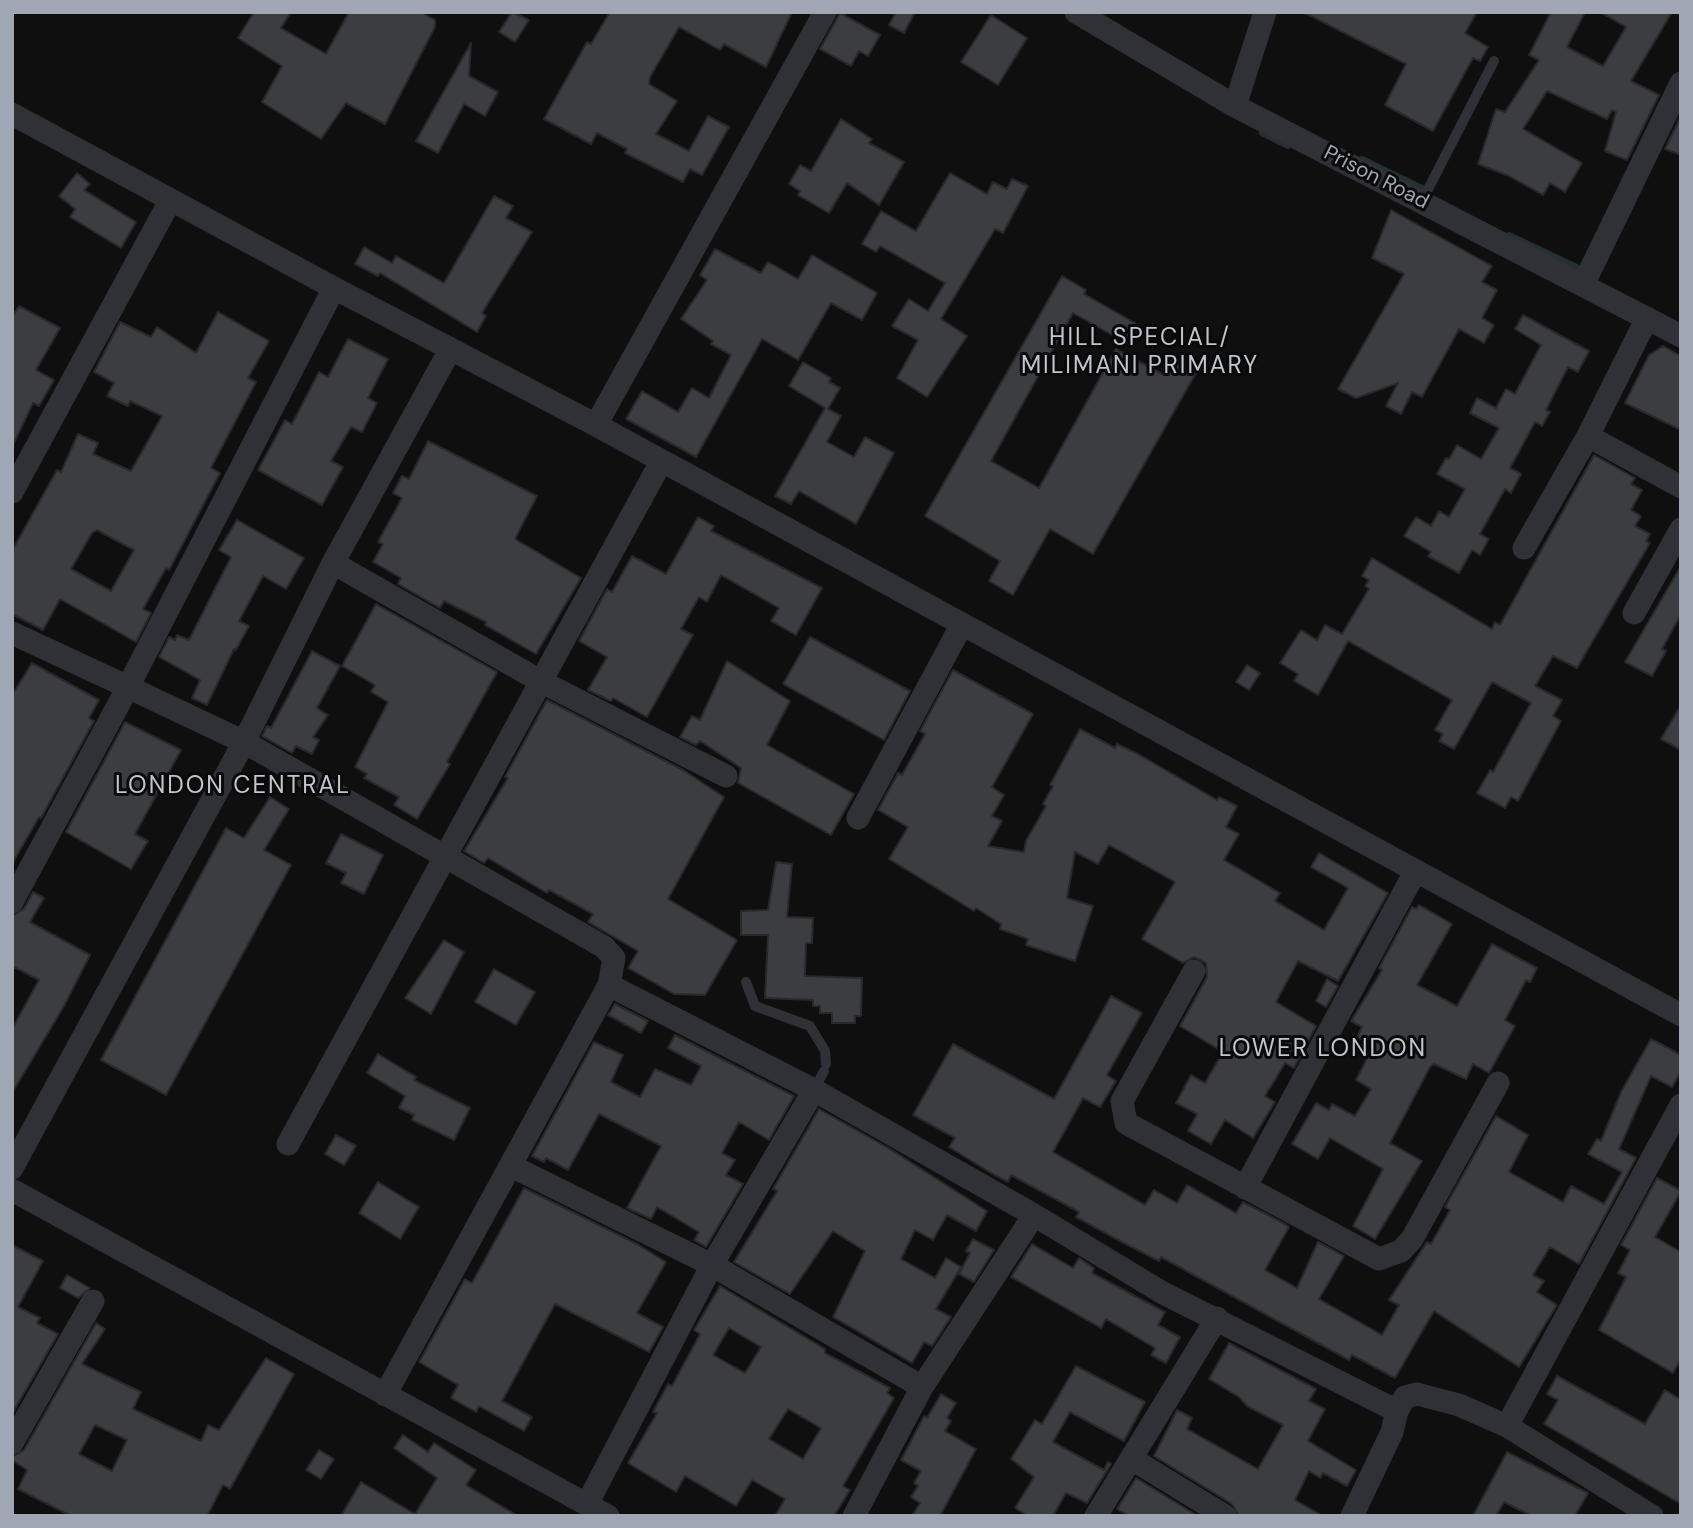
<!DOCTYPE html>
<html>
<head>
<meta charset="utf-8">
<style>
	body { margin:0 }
	#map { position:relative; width:1693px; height:1528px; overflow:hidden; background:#0f0f10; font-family:"DM Sans",sans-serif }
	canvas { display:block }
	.frame { position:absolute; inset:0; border:14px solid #9ea7b3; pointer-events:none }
</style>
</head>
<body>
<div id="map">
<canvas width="1693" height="1528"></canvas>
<div class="frame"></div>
</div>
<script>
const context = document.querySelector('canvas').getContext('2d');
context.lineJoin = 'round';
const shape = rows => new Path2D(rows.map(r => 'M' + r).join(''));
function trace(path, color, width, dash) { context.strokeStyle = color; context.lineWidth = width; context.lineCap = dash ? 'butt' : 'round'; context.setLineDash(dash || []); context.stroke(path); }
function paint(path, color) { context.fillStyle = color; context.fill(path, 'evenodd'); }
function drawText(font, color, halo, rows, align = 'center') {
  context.font = font + ' "DM Sans",sans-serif'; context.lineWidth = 6; context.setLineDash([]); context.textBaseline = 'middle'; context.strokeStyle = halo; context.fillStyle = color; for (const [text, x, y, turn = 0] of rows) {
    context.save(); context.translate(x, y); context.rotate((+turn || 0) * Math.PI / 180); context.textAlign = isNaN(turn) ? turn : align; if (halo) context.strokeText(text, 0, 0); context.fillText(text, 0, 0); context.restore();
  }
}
trace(shape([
	[1262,133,1288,146],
	[1362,159,1424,189],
	[1509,235,1585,271]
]), '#252f34', 6);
const building = shape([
	[254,12,291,12,281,28,326,54,349,12,421,12,435,20,435,27,385,124,346,103,321,139,262,102,282,66,238,38,254,12],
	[512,12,529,20,515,42,499,32,512,12],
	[610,12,792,12,766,67,724,44,720,50,679,27,650,77,649,84,677,101,656,134,689,151,708,116,729,127,702,175,690,169,683,182,625,153,627,149,597,133,591,144,544,119,587,42,591,44,610,12],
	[896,12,915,12,904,33,889,25,896,12],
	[1303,12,1477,12,1465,33,1488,47,1480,61,1473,58,1433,131,1385,105,1406,64,1303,12],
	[1551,12,1585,12,1567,47,1603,66,1626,27,1600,12,1672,12,1631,81,1659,95,1627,160,1605,151,1616,112,1612,110,1607,119,1547,91,1523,129,1582,163,1565,192,1550,183,1543,195,1509,176,1478,164,1496,109,1505,112,1539,60,1529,55,1551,12],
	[840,13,880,35,868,56,859,51,851,66,820,49,840,13],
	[991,15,1027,38,998,85,961,62,991,15],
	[471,43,469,76,498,92,485,116,464,104,438,153,416,141,471,43],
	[1681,116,1681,155,1665,149,1681,116],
	[841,119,872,139,869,143,904,162,879,205,847,183,829,213,798,195,800,191,789,184,800,165,811,171,841,119],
	[77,173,90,184,84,190,136,222,121,248,70,217,75,209,59,196,77,173],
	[950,173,987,194,993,182,1007,189,1012,179,1028,186,1003,233,995,229,941,319,967,336,927,397,897,378,918,340,892,326,909,299,928,311,945,283,880,246,876,252,862,244,881,211,916,231,950,173],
	[494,196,513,206,506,218,532,232,482,313,486,316,477,332,380,273,378,276,355,264,364,247,392,263,396,256,444,283,494,196],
	[1391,210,1492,266,1482,282,1497,290,1482,318,1494,325,1484,343,1459,329,1422,397,1412,392,1401,414,1386,406,1398,383,1356,398,1338,389,1404,274,1372,258,1391,210],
	[715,249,761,273,768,262,798,279,812,255,877,293,862,320,831,303,798,360,762,339,696,457,626,419,642,391,678,412,692,388,709,398,731,355,711,344,713,341,681,319,707,280,700,275,715,249],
	[1062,276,1086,290,1084,294,1140,326,1130,345,1073,313,991,461,1039,488,1116,349,1162,374,1171,359,1196,373,1093,554,1050,529,1013,595,989,581,1000,561,925,516,1062,276],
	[19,306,60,328,36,370,54,380,39,406,33,403,12,447,12,317,19,306],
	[218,312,269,341,248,378,256,382,211,468,220,473,169,570,166,568,143,609,151,613,136,642,60,599,43,630,12,614,12,551,57,470,61,472,78,434,98,443,93,454,131,471,162,416,130,401,128,406,107,396,114,383,94,372,120,322,151,337,157,327,196,353,218,312],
	[97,530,134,550,111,591,71,569,92,533,97,530],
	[1523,315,1589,351,1578,372,1568,367,1546,410,1550,412,1542,426,1535,422,1510,468,1521,474,1511,493,1505,489,1480,534,1489,539,1480,555,1472,550,1459,573,1428,556,1431,552,1404,536,1416,517,1431,526,1439,511,1449,517,1465,489,1437,474,1446,458,1449,459,1457,445,1481,459,1499,428,1470,413,1477,398,1496,408,1506,389,1515,394,1541,345,1515,329,1523,315],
	[348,339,388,359,368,398,377,403,362,432,351,427,331,461,343,467,322,505,258,470,285,420,292,424,319,372,328,377,348,339],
	[1663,346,1681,356,1681,430,1625,403,1649,355,1663,346],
	[803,362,831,378,829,382,840,388,828,409,841,416,827,442,854,457,865,437,894,453,856,524,799,491,791,504,775,496,825,408,789,386,803,362],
	[428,441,537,496,515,539,581,578,536,654,485,625,486,622,444,601,440,608,398,584,401,578,373,562,383,544,378,542,402,498,393,493,402,476,409,479,428,441],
	[1594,455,1635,478,1631,484,1642,490,1631,510,1641,516,1635,526,1650,534,1646,541,1650,543,1577,668,1553,656,1535,686,1562,700,1553,716,1561,721,1518,801,1511,797,1505,808,1477,793,1490,770,1493,772,1531,703,1492,682,1454,749,1439,741,1443,734,1435,730,1452,700,1348,641,1318,695,1294,681,1298,674,1280,663,1301,630,1317,640,1325,625,1342,634,1369,589,1365,586,1369,580,1362,576,1372,558,1492,629,1495,622,1500,625,1594,455],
	[698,517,714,526,711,531,822,588,796,635,771,621,779,608,721,575,707,602,699,597,681,629,693,635,647,717,613,698,611,701,588,690,607,657,579,641,607,589,612,592,632,556,666,574,698,517],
	[237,520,304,558,286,589,263,576,239,621,249,626,236,650,234,649,207,705,192,698,200,680,159,657,169,637,175,640,177,635,189,640,231,557,219,550,237,520],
	[1681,566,1681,614,1662,649,1666,651,1652,676,1625,662,1681,566],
	[376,604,497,672,447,762,450,764,417,819,394,805,399,797,364,778,367,774,355,767,388,702,371,692,375,685,342,666,376,604],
	[810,637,910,691,884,740,783,684,810,637],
	[312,651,340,666,317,708,328,715,313,737,319,740,312,754,296,746,292,753,262,736,267,726,271,728,312,651],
	[727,661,790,701,767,745,854,794,831,835,738,783,741,768,700,741,696,745,680,737,692,716,700,720,727,661],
	[32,663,99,700,89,718,94,721,41,818,39,817,12,864,12,695,32,663],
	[1247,665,1260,673,1249,690,1236,682,1247,665],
	[953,670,1033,714,992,787,1004,795,992,816,1002,821,988,846,1024,852,1026,841,1046,806,1043,804,1053,786,1050,785,1080,729,1115,748,1117,744,1138,754,1217,800,1219,797,1237,806,1226,827,1239,834,1224,860,1280,893,1275,901,1324,930,1348,888,1311,867,1319,853,1388,893,1338,981,1298,961,1276,1002,1316,1026,1294,1068,1285,1063,1265,1096,1275,1102,1253,1138,1225,1120,1211,1144,1188,1131,1197,1114,1176,1103,1191,1075,1205,1083,1223,1052,1180,1026,1207,977,1206,963,1194,957,1183,963,1142,939,1175,882,1109,845,1098,864,1075,852,1067,898,1093,906,1075,961,1026,945,1028,939,1000,929,1001,924,976,908,974,911,889,859,908,827,878,810,898,773,902,775,925,734,920,731,953,670],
	[547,700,683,770,724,797,668,899,737,940,705,995,674,994,628,968,638,951,588,922,593,914,549,890,547,893,488,858,484,863,464,851,508,778,505,777,547,700],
	[1681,705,1681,750,1661,739,1681,705],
	[125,722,181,750,135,834,148,841,131,869,66,832,125,722],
	[270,797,289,809,264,850,291,865,166,1095,101,1060,226,828,244,838,270,797],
	[341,834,383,855,364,894,341,883,346,873,326,863,341,834],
	[776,862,792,864,787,917,813,918,812,943,806,943,805,976,862,978,861,1016,855,1016,855,1023,832,1023,832,1013,820,1013,820,1006,813,1006,813,1000,765,998,768,935,741,935,741,911,768,910,776,862],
	[33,892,44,898,30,922,90,955,64,1006,12,1093,12,1029,39,980,12,966,12,916,24,909,33,892],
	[1419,905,1452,924,1417,985,1457,1006,1492,944,1537,968,1530,982,1526,980,1505,1020,1515,1026,1489,1073,1473,1064,1466,1079,1434,1064,1430,1067,1390,1143,1422,1161,1375,1239,1353,1226,1383,1169,1330,1138,1318,1159,1292,1144,1316,1103,1329,1110,1332,1104,1355,1116,1371,1089,1356,1080,1373,1047,1357,1037,1362,1027,1351,1021,1382,970,1379,968,1412,907,1416,909,1419,905],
	[444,940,464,952,431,1014,405,998,444,940],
	[494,969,535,992,516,1025,475,1002,494,969],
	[1327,979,1338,986,1326,1007,1316,1001,1327,979],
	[1111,996,1142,1013,1107,1075,1116,1081,1100,1107,1083,1098,1053,1152,1145,1205,1154,1190,1177,1203,1187,1185,1236,1213,1243,1202,1285,1224,1289,1227,1265,1270,1297,1288,1318,1242,1335,1251,1344,1256,1319,1299,1382,1335,1399,1305,1389,1300,1427,1242,1431,1244,1450,1210,1445,1207,1496,1116,1528,1135,1509,1172,1563,1202,1571,1186,1604,1204,1622,1172,1588,1154,1597,1139,1601,1141,1621,1092,1651,1039,1681,1055,1681,1072,1672,1087,1651,1076,1619,1149,1636,1158,1579,1264,1550,1247,1533,1275,1544,1281,1537,1292,1557,1305,1519,1367,1434,1311,1395,1378,1352,1355,1349,1360,1161,1257,1159,1261,1120,1241,1076,1217,1079,1212,1011,1175,1008,1182,991,1173,949,1147,955,1138,913,1115,953,1044,1054,1099,1111,996],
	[615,1004,648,1021,641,1033,608,1015,615,1004],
	[675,1035,794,1096,769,1140,739,1122,722,1153,735,1160,726,1175,743,1184,706,1247,694,1240,699,1232,657,1207,651,1219,627,1208,661,1146,599,1114,568,1170,546,1158,544,1162,532,1156,594,1042,623,1055,611,1082,640,1097,655,1069,691,1085,701,1066,668,1048,675,1035],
	[378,1054,416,1077,414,1080,470,1108,454,1140,412,1120,414,1115,399,1108,405,1096,367,1073,378,1054],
	[819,1109,890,1149,987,1211,976,1231,947,1215,933,1240,915,1230,901,1259,935,1278,946,1258,961,1267,936,1309,951,1317,932,1346,924,1342,912,1363,833,1317,865,1251,833,1231,790,1294,734,1262,777,1191,773,1189,819,1109],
	[336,1135,356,1146,344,1165,325,1154,336,1135],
	[1657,1178,1681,1191,1655,1237,1681,1252,1681,1359,1673,1373,1599,1330,1626,1277,1618,1273,1630,1250,1621,1245,1657,1178],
	[378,1182,419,1207,400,1239,359,1213,378,1182],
	[524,1188,637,1244,666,1262,637,1313,663,1327,649,1352,555,1304,502,1401,532,1417,524,1431,479,1406,476,1412,451,1398,458,1385,419,1362,465,1279,472,1283,524,1188],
	[973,1239,994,1250,974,1282,959,1274,970,1253,966,1251,973,1239],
	[1032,1244,1073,1268,1079,1258,1094,1268,1092,1273,1165,1312,1158,1325,1180,1337,1166,1363,1151,1355,1155,1348,1106,1319,1101,1328,1011,1277,1032,1244],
	[12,1245,43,1261,18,1307,40,1318,37,1323,58,1334,12,1414,12,1245],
	[67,1275,90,1288,78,1298,60,1288,67,1275],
	[720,1286,825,1349,825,1353,890,1388,887,1393,894,1398,843,1486,850,1490,834,1516,775,1516,785,1499,752,1480,736,1506,685,1476,676,1492,628,1463,657,1413,653,1412,668,1384,672,1386,700,1334,694,1330,720,1286],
	[729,1328,761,1347,745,1373,713,1355,729,1328],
	[788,1409,821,1428,803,1459,769,1439,788,1409],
	[96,1323,105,1329,82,1364,141,1392,133,1409,201,1441,208,1425,219,1430,266,1358,294,1374,230,1489,223,1485,207,1516,71,1516,18,1489,27,1470,12,1460,12,1457,24,1450,96,1323],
	[95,1425,127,1440,112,1471,79,1454,95,1425],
	[1229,1343,1316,1389,1309,1401,1325,1409,1308,1441,1356,1470,1347,1486,1323,1473,1320,1478,1309,1471,1295,1500,1323,1516,1239,1516,1232,1504,1154,1456,1177,1410,1192,1418,1187,1429,1258,1469,1283,1425,1247,1406,1239,1397,1209,1379,1229,1343],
	[1076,1366,1145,1402,1124,1441,1070,1412,1053,1442,1104,1470,1108,1462,1111,1464,1087,1503,1066,1493,1053,1516,1028,1516,1015,1508,1034,1477,1011,1459,1035,1420,1042,1424,1076,1366],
	[1557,1376,1645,1424,1665,1390,1681,1400,1681,1504,1544,1424,1558,1400,1547,1394,1557,1376],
	[941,1394,956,1403,947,1418,951,1421,945,1431,976,1449,940,1516,912,1516,920,1503,911,1497,918,1486,914,1483,921,1471,901,1460,924,1416,927,1418,941,1394],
	[403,1435,428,1452,434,1443,476,1470,466,1485,518,1516,341,1516,361,1482,415,1514,437,1478,394,1448,403,1435],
	[319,1450,334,1459,321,1479,306,1470,319,1450],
	[1507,1452,1588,1493,1575,1516,1532,1516,1504,1502,1496,1516,1473,1516,1507,1452],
	[1136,1478,1198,1516,1129,1516,1117,1509,1136,1478]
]);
paint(building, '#3b3d41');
trace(building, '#29292c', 2);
trace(shape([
	[1422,201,1494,61],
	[746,982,755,1006,810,1026,825,1051,826,1064],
	[814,1090,824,1071]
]), '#2f3136', 10);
trace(shape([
	[1076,12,1235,106,1681,336],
	[1235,106,1265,12],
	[12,114,334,288,596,425,1681,1015],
	[1583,285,1681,83],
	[1647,318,1588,436,1681,487],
	[596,425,825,12],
	[12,492,170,201],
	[1524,548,1588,436],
	[333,563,542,682,726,776],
	[1634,613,1681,529],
	[12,633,128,687,334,288],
	[858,818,961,626],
	[12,902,128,687,244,742,604,947,614,958,609,985,814,1090,1034,1215,1163,1293,1397,1411,1405,1397,1417,1394,1459,1405,1507,1426,1652,1516],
	[1194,971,1122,1101,1126,1123,1379,1259,1401,1251,1412,1239,1498,1083],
	[288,1144,661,462],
	[511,1166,712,1265,922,1387],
	[12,1168,244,742,333,563,450,350],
	[1245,1188,1415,872],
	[12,1190,608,1516],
	[385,1395,609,985],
	[1507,1426,1681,1105],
	[12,1443,93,1301],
	[1132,1459,1225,1516],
	[587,1504,712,1265,814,1090],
	[854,1516,922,1387,1034,1215],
	[1096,1516,1217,1318],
	[1352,1516,1392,1432,1397,1411]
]), '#2f3136', 23);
drawText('21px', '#9ea7b3', '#0a0a0b', [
	["Prison Road",1376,178,27]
]);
context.letterSpacing = '2px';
drawText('24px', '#c0c5ce', '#0a0a0b', [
	["HILL SPECIAL/",1140,339],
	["MILIMANI PRIMARY",1140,367],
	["LONDON CENTRAL",233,787],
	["LOWER LONDON",1323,1050]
]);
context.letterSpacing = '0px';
</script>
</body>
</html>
